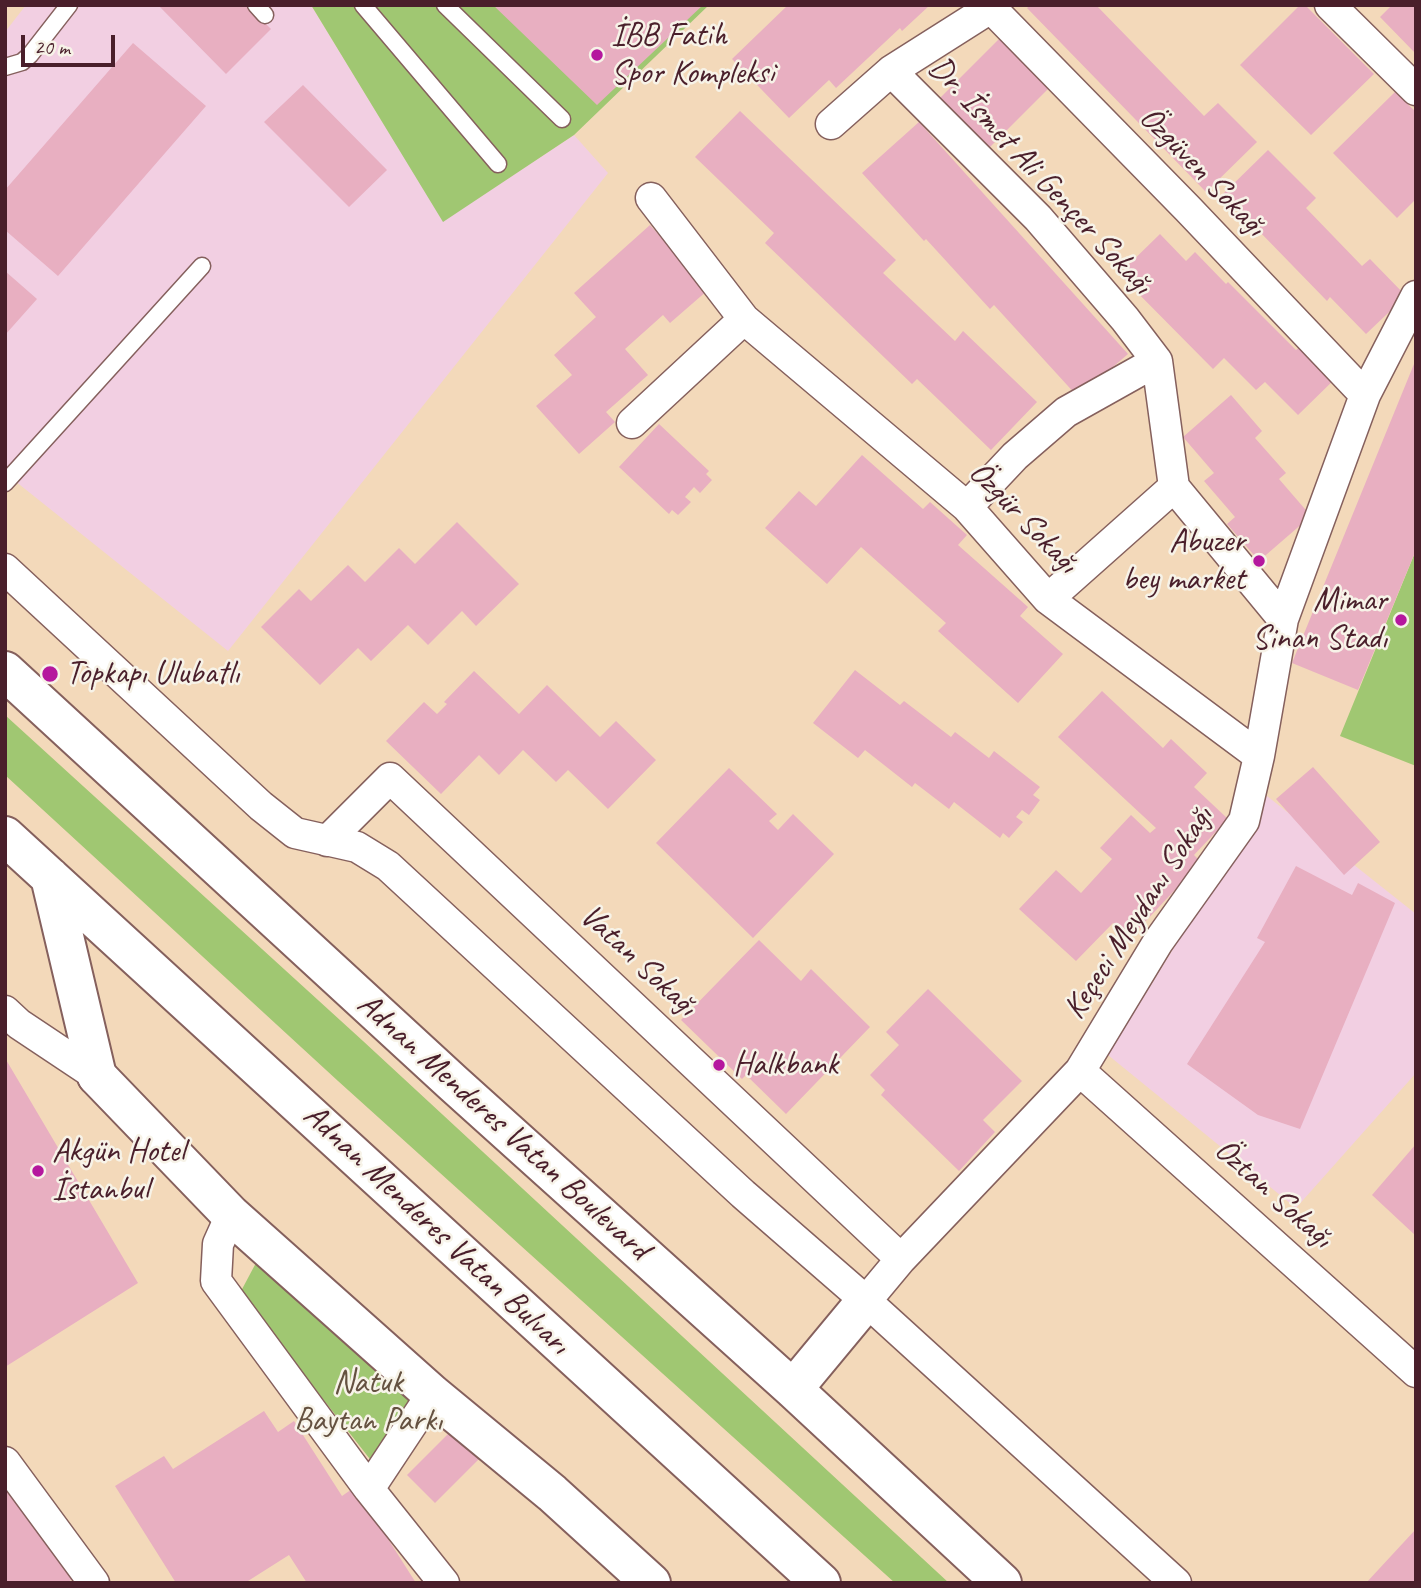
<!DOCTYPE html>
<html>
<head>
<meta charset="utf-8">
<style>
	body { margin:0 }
	#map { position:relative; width:1421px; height:1588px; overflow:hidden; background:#f3d9ba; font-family:Caveat,sans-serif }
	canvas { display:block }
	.frame { position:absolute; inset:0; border:7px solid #4a1f2b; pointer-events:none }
	.scale { position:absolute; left:21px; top:35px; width:94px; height:32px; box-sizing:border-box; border:4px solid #4a1f2b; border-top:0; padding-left:9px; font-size:21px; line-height:24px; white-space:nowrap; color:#4a1f2b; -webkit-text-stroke:5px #f7f3e8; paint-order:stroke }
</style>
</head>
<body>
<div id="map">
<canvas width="1421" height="1588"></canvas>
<div class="frame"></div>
<div class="scale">20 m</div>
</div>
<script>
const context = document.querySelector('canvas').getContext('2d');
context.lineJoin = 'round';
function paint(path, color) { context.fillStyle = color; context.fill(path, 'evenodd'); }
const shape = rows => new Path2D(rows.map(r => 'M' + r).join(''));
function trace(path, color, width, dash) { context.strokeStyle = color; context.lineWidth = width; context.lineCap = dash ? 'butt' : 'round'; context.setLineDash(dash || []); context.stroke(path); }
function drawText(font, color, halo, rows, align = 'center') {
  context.font = font + ' Caveat,sans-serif'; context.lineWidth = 5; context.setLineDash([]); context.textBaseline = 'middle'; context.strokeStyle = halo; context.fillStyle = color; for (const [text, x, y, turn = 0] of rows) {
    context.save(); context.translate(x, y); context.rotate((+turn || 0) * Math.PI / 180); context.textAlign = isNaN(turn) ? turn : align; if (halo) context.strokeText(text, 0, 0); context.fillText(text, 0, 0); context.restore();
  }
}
paint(shape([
	[26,5,311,5,443,221,574,135,608,173,228,651,5,473,5,32],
	[1267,796,1416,914,1416,1073,1296,1208,1108,1055]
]), '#f2cfe2');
paint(shape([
	[311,5,709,5,574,135,443,222],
	[1416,550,1416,766,1340,736],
	[5,715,363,1041,949,1583,895,1583,338,1081,5,775],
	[257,1261,412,1396,373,1463,240,1293]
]), '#a0c772');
paint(shape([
	[158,5,247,5,271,29,226,74],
	[493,5,703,5,597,105],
	[788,5,930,5,902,31,900,28,836,88,829,80,789,118,732,59],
	[1030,5,1096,5,1204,116,1218,103,1257,142,1206,192,1027,8],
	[1300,5,1305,5,1374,74,1311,135,1240,65],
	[1392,5,1416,5,1416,54,1380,17],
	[1000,38,1050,87,986,151,936,102],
	[133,43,206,106,58,276,5,230,5,190],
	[303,85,387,170,349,207,264,122],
	[1395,92,1416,112,1416,199,1397,218,1333,153],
	[740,111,896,260,883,273,955,341,963,331,1037,402,991,450,917,379,912,384,765,243,774,233,695,157],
	[919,122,1128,354,1078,397,994,305,990,309,926,239,924,241,862,173],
	[1268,150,1316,198,1306,208,1362,266,1370,259,1406,296,1366,334,1330,297,1327,301,1223,194],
	[650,225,708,290,670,323,663,315,625,349,648,375,606,412,615,422,579,454,536,406,572,375,554,355,596,317,574,293],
	[1160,234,1186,261,1195,252,1226,284,1228,282,1296,350,1307,340,1340,374,1298,415,1265,382,1256,390,1224,358,1213,369,1119,274],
	[5,271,37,299,5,335],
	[1414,364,1416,365,1416,550,1358,690,1292,663],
	[1231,395,1262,431,1255,438,1286,473,1279,479,1311,516,1259,561,1227,524,1235,517,1204,481,1214,473,1183,437],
	[659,424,709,471,706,474,712,480,700,493,694,487,685,497,691,502,678,515,672,510,669,514,619,467],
	[862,455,923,509,930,502,967,535,958,545,1028,607,1020,616,1063,654,1018,703,938,631,946,623,861,547,827,584,765,528,799,491,816,506],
	[457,522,519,584,476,626,462,611,428,645,408,625,371,661,358,648,320,685,261,627,299,589,311,601,348,565,365,582,399,548,415,564],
	[855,670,900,705,904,701,951,737,955,732,989,758,994,751,1040,787,1033,795,1040,800,1029,815,1022,810,1016,817,1023,822,1009,838,1003,833,1000,838,954,802,949,809,915,783,912,787,865,750,858,758,813,723],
	[474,671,519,714,547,685,600,737,616,721,656,760,608,809,568,770,556,782,523,750,499,775,479,755,441,794,386,741,424,702,437,714,447,704,444,702],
	[1102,691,1163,748,1171,739,1207,773,1194,787,1228,819,1194,855,1201,862,1130,938,1113,923,1076,961,1019,909,1056,870,1081,893,1112,859,1100,848,1131,815,1150,833,1156,828,1058,737],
	[1313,767,1380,842,1344,875,1276,799],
	[729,768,777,814,769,821,778,830,793,814,834,854,753,938,656,843],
	[1296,866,1352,895,1358,883,1395,903,1300,1129,1258,1115,1187,1064,1265,942,1257,938],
	[759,940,801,981,811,969,870,1027,786,1114,746,1075,742,1079,681,1020],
	[928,989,1022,1081,983,1120,995,1132,959,1171,881,1095,885,1090,870,1075,899,1045,886,1032],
	[5,1058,138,1283,5,1367],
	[1416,1144,1416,1236,1372,1195],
	[264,1411,278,1432,294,1421,342,1496,355,1487,416,1583,307,1583,289,1555,248,1581,250,1583,176,1583,115,1486,164,1456,173,1469],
	[452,1430,480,1458,435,1503,407,1475],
	[5,1485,77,1575,67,1583,5,1583],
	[1416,1529,1416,1583,1366,1583]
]), '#e8afc1');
const lane = shape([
	[256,5,265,15],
	[363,5,498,164],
	[445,5,562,119],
	[5,67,22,62,30,55,69,5],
	[5,483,202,266]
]);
const street = shape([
	[983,5,992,9,1188,209,1365,395],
	[1330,5,1416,90],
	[891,71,1038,218,1125,319,1157,361,1174,487,1283,619],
	[831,124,891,71,995,5],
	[744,319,967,507,1048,599,1259,756],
	[632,423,744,319,651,198],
	[967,507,1015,456,1066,412,1157,361],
	[5,569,261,806,295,833,357,847,388,866,743,1194,866,1301,1176,1583],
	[1048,599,1174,487],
	[327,841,390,778,901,1259],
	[5,1011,19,1024,97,1076],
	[1080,1071,1416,1372],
	[231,1215,218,1244,216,1281,369,1489,444,1583],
	[866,1301,901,1259,1080,1071,1158,942,1244,821,1259,756,1283,619,1365,395,1416,296],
	[5,1462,94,1583],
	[369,1489,432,1394]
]);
const secondary = shape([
	[97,1076,231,1215,432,1394,552,1493,651,1583]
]);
const primary = shape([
	[5,671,453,1083,793,1389,1002,1583],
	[5,836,821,1583],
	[50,877,97,1076],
	[793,1389,866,1301]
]);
trace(lane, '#85605d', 19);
trace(street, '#85605d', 33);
trace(secondary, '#85605d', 42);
trace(primary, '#85605d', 42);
trace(lane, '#fff', 16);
trace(street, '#fff', 30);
trace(secondary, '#fff', 38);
trace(primary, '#fff', 38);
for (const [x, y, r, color] of [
	[597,55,7,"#b5179e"],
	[1259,561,7,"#b5179e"],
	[1401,620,7,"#b5179e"],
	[50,674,9,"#b5179e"],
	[719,1065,7,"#b5179e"],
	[38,1171,7,"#b5179e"]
]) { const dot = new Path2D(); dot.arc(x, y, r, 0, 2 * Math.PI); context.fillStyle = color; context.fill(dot); trace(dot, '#f7f3e8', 2.5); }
drawText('33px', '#4a1f2b', '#f7f3e8', [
	["İBB Fatih",611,36],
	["Spor Kompleksi",611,74],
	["Abuzer",1245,542,"right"],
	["bey market",1245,580,"right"],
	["Mimar",1387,601,"right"],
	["Sinan Stadı",1387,639,"right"],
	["Topkapı Ulubatlı",66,674],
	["Halkbank",733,1065],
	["Akgün Hotel",52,1152],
	["İstanbul",52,1190]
], 'left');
drawText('33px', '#4a1f2b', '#f7f3e8', [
	["Özgüven Sokağı",1202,172,46],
	["Dr. İsmet Ali Gençer Sokağı",1040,176,47],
	["Özgür Sokağı",1023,518,46],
	["Keçeci Meydanı Sokağı",1139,913,-57],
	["Vatan Sokağı",638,961,43],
	["Adnan Menderes Vatan Boulevard",503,1127,42],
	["Öztan Sokağı",1273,1194,42],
	["Adnan Menderes Vatan Bulvarı",436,1230,43]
]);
drawText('33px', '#645140', '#f7f3e8', [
	["Natuk",368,1383],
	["Baytan Parkı",368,1421]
]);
</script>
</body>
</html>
